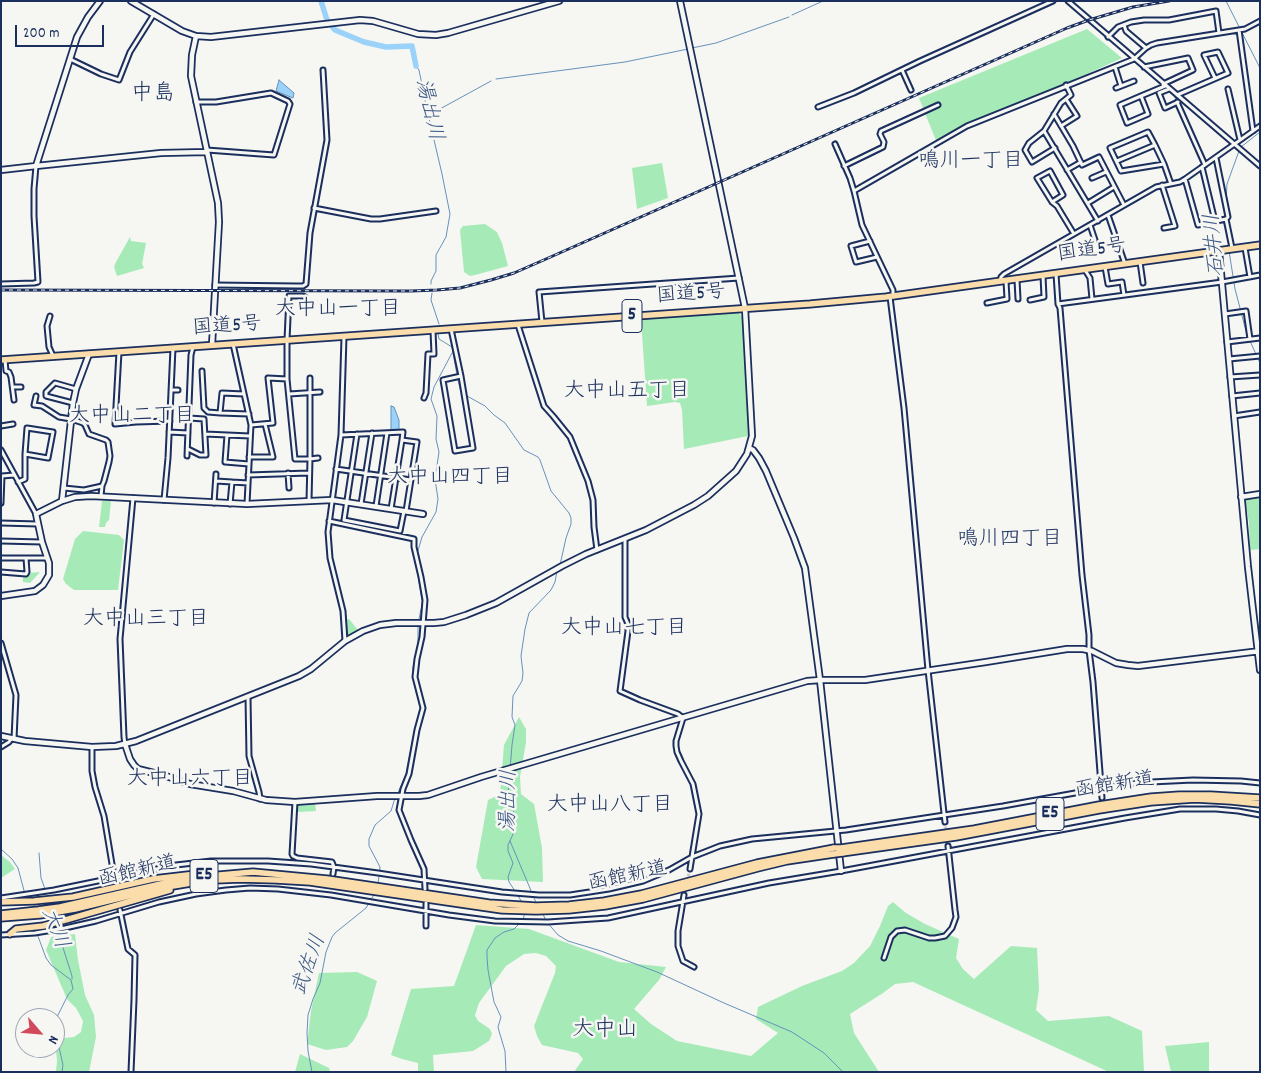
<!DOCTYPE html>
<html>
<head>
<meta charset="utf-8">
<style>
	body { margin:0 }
	#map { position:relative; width:1261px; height:1073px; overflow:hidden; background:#f6f6f2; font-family:Dekko,sans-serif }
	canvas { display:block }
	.frame { position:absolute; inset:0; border:2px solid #1b2f5e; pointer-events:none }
	.north { position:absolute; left:15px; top:1008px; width:50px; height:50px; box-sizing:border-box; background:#f6f6f2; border:1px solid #9ea6b7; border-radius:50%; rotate:117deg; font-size:14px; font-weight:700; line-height:20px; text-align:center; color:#1b2f5e }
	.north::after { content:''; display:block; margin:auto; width:18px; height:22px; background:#d1495b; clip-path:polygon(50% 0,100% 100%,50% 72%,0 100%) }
	.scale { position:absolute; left:15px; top:25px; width:89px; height:22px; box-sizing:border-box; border:2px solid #1b2f5e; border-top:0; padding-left:6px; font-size:15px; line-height:18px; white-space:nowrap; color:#1b2f5e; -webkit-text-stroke:4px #f6f6f2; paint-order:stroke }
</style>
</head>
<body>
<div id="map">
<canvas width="1261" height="1073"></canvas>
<div class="frame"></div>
<div class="north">N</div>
<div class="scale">200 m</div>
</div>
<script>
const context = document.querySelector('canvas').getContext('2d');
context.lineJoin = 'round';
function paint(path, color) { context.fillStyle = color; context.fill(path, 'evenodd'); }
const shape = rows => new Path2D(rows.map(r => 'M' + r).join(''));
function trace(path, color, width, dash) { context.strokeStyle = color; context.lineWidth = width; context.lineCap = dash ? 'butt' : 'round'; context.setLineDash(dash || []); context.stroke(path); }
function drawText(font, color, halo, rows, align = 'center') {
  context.font = font + ' Dekko,"Klee One",sans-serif'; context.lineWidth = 5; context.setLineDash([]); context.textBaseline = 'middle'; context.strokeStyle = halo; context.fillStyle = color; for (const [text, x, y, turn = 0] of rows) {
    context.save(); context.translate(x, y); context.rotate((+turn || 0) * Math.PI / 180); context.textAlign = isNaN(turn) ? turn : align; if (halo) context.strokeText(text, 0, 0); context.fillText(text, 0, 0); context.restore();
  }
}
paint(shape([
	[1087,29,1122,58,937,143,919,98],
	[662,163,668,198,637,209,632,168],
	[485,224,497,232,502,243,508,266,475,275,470,276,464,272,460,230,463,226],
	[130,237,131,241,146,243,142,264,144,268,117,276,114,267,116,262],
	[739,313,742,317,749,428,748,436,684,449,682,410,680,403,675,402,647,406,641,319],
	[1260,497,1260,549,1250,550,1249,523,1245,499],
	[102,501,111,501,109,520,106,523,105,527,99,527],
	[83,531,119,535,124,540,118,590,74,590,66,584,63,579,75,539],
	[40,572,30,583,23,582,23,576,27,575,28,573],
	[349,619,358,630,346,636,345,620],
	[519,717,526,729,526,742,520,777,521,794,534,804,542,848,543,882,482,879,476,867,488,800,500,794,504,745],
	[315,803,316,811,298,812,298,804],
	[1,855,10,862,15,869,1,878],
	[893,902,906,913,925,924,959,939,956,958,963,969,974,979,1011,946,1037,948,1039,990,1036,1010,1048,1021,1109,1016,1142,1031,1144,1072,1109,1072,913,982,895,984,883,993,850,1014,854,1033,879,1072,574,1072,583,1059,578,1053,542,1045,537,1036,534,1026,555,973,556,966,546,956,536,953,524,954,506,966,479,1003,475,1015,478,1021,490,1029,492,1034,489,1041,473,1051,433,1055,434,1072,418,1072,418,1063,402,1059,391,1055,411,989,454,986,476,925,529,929,619,962,666,967,659,980,634,1009,651,1024,677,1041,751,1056,778,1033,756,1019,758,1007,802,986,842,971,854,963,870,946,880,926,888,906],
	[75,934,78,960,85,995,94,1015,96,1037,89,1072,56,1072,57,1061,55,1039,74,1037,81,1032,83,1021,76,1008,67,999,46,950,51,937],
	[357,972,377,981,367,1017,353,1041,347,1047,326,1050,307,1044,311,1011,319,973],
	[1209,1042,1209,1072,1171,1072,1165,1046],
	[300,1054,329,1068,330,1072,295,1072]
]), '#a6ebb7');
const water = shape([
	[279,80,294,93,293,98,276,91,279,80],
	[391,406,394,407,399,420,399,431,391,431,391,406]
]);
paint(water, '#9ad2f9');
trace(water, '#6791bb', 1);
trace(shape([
	[1226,1,1260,68],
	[792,15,823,1],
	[692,48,716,43,789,17],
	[416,66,419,70,427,110,442,174,450,214,446,237,436,255,436,271,431,281,431,284],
	[496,79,625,62,688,49],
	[433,110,438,110,491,81],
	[1241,147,1260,132],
	[1226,202,1227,184,1239,151],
	[1228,233,1229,247],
	[1229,251,1235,289,1246,331,1248,337],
	[432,293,431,300,439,324],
	[438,334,439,339,452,347,457,375],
	[1250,341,1260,363],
	[458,380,461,392],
	[467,396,485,406,494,415,505,423,524,450,538,457,540,460,551,491,569,513,571,518,571,524,566,538,560,565],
	[417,554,422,537,436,512,438,499,435,479,439,452,436,439,437,416,431,399,434,387,452,353],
	[417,570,422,600],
	[419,619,421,609],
	[413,674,413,667,418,644,418,626],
	[413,679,418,698],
	[418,718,421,709,421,704],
	[397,795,406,774,413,738,417,721],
	[510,841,532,893],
	[1,849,12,859,18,868,26,898],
	[39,853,41,878,45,889],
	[378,884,380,867,369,846,369,839,375,825,391,811,395,798],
	[515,891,509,882,508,877,513,863,508,851,508,845,514,832,510,822,514,810,508,795,512,745,515,725,512,717,513,696,522,681,523,673,521,656,525,629,529,613,551,590,555,582,557,571],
	[517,894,523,904],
	[533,896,537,904],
	[543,914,546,921,558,935,568,941,601,951,657,972,724,1003,792,1032,824,1053,843,1072],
	[523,920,525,912],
	[35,928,46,958,51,965,71,980,73,989,68,995,56,1019,55,1027,58,1038,59,1047,63,1065,62,1072],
	[58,932,72,976,72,979],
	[312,1072,308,1051,307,1033,308,1015,313,999,320,983,326,952,332,937,335,933,366,908,375,893],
	[506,1072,505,1051,499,1031,498,1027,501,1017,494,1002,488,970,487,957,487,950,495,938,504,932,514,929,520,923]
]), '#6791bb', 1);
trace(shape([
	[321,1,327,20,335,30,364,42,386,47,412,46,416,66]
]), '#9ad2f9', 5.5);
trace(shape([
	[1102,798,1104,814],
	[945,822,948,846],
	[687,881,690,869]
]), '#caced4', 3, [3, 1.5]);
const street = shape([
	[1068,1,1260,166],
	[1124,25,1126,31,1146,48],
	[1239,30,1253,131],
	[1108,37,1118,27,1131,22,1144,20,1169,20,1216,11,1219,33],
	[70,59,101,74,119,80,130,52,154,14],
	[1115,67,1121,86],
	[1144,67,1188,58,1193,70,1163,84],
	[902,70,911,90],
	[1116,88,1134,81],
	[1169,89,1159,93,1165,108,1178,102],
	[1228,89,1240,140],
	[1177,95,1228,73,1218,52,1204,55,1215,78],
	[1141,96,1148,114,1127,123,1120,105,1141,96,1165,86],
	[196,102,216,102,271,93,288,101,290,104,274,155,207,150],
	[1177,102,1205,165],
	[818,107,854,93,920,61,1053,1],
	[1054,114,1073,146,1082,165,1099,157,1124,205],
	[1061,126,1077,116,1066,99],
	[1044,131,1098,221],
	[835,144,850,178,854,191],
	[1055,148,1032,162,1025,150,1029,143,1044,131,1061,103,1071,95,1066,85],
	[1216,158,1228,217,1226,219,1232,248],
	[1117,161,1155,145],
	[1164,164,1155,145,1148,132,1110,148,1121,171,1164,164,1171,184],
	[844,166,883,147,884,142,880,134,881,131,938,105],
	[1202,167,1215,221],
	[1067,170,1081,162],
	[1092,178,1106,172],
	[1185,179,1198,225,1226,219],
	[1162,185,1175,226,1164,228],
	[1052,202,1037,178,1050,171,1063,195,1052,202,1057,206,1074,234],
	[1088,203,1114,187],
	[314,208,371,219,380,219,436,211],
	[1108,215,1125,264],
	[1090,225,1095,240],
	[870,241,851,246,856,262,877,257],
	[1245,248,1250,277],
	[1140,262,1143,283],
	[1105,267,1108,284,1122,282,1124,295],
	[1085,270,1090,278,1092,299],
	[1056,274,1058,304,1060,308,1082,575,1089,635,1089,650,1093,682,1102,798],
	[1017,280,1018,299],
	[1000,281,1001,277,1004,274,1156,187,1180,182,1185,179,1260,126],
	[1,284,34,283,38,282,34,216,34,189,36,166],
	[215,285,297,286,303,286,306,284,310,233,327,140,323,70],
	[893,296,893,290,862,225,854,191,967,126,1134,59,1146,48,1151,45,1157,43,1245,29,1260,21],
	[305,297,303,296,289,296,287,340,287,379,295,459,310,459,309,501],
	[890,297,904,408,928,670,945,822],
	[1030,300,1044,297,1043,276],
	[987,303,1007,299,1006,281],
	[1058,304,1222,282,1260,275],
	[1225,314,1246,311,1250,339],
	[50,316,47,326,49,347,53,356],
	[542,322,539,292,739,278],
	[518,325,544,406,553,416,570,437,588,481,593,500,594,527,597,550],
	[451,329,461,376,473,448,455,451,443,380,461,376],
	[344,337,341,435,328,532,330,558,343,611,345,641],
	[1227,342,1260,338],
	[233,344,251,425,247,504],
	[119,352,115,424,136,422,170,421],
	[1229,359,1260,356],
	[5,360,6,371,9,372,11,377,14,400],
	[202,371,204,408,208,412,220,413],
	[1230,377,1260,375],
	[310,378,310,459,318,458],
	[13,387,21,387],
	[171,390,178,390],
	[244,394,222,393,220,413,249,414],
	[289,394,320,392],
	[36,396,34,405,42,406,59,417,71,419,83,423,85,425,89,434,106,440,108,442,110,456,109,462,104,481,102,486,84,490,64,488],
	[1232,396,1260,393],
	[424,398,426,393,428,354,434,354,433,331],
	[73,403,46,396,46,392,55,383,76,389],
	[1234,416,1260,412],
	[251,425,273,423,268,378,287,379],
	[1,426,13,424],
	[169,432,188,433],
	[205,434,250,436],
	[357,434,344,520,400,531,404,511],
	[227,435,225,462,249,464],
	[341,435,403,432,402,440,417,442,406,511],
	[188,449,200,455,206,455,204,419,189,418],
	[1,450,36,514],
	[187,456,191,355,193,347],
	[249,457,273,457,265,424],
	[336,469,411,480],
	[288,473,289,488],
	[248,475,309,473],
	[2,476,14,475],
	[216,481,248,483],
	[18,482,25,479,25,454,27,428,53,432,48,458,25,454],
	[101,496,102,486],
	[164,500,168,458,173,348],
	[1,503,2,476],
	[214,503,216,474],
	[230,504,232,482],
	[361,504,372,433],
	[376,506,387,433],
	[391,509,402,440],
	[329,521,414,539,414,547,421,577,425,600,422,637,417,659,415,677,423,708,417,730,409,774,403,789,399,810,411,840,424,869,425,889],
	[1,523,38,524],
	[625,539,625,617,628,624,628,631,620,691,640,700,678,714,683,718,676,741,676,746,677,752,681,761,693,784,699,814,690,869],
	[1,541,42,542],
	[1,558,47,558],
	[1,572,26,574,27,572,26,558],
	[1,643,16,695,14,739],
	[248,697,249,756,259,792,260,799],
	[125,744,124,737,120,639,133,498],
	[1,747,9,742,11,739],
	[92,747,92,771,95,787,104,816,115,882],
	[295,802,292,854,293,856,297,858,332,862,334,867,333,874],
	[684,895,678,931,678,946,683,961,694,967],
	[1,898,54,890,176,865,211,861,268,861,311,864,378,873,502,892,539,895,570,895,609,889,643,881,669,870,692,857,720,846,752,839,846,830,1003,806,1125,784,1151,782,1193,780,1241,781,1260,783],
	[426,903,426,926],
	[120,910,128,949,135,955,134,1000,131,1072],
	[1,935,35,933,65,928,96,921,159,902,196,894,226,890,250,888,278,889,331,895,449,915,495,921,548,922,608,918,769,883,841,871,1125,818,1180,809,1216,809,1238,811,1260,815],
	[884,958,891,937,897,931,905,930,929,938,935,938,945,936,952,928,956,917,955,910,948,846]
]);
const secondary = shape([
	[131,1,182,31,196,36,211,37,360,20,373,21,418,34,436,35,448,33,559,1],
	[196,36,192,55,191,76,218,203,219,222,212,345],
	[36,166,161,153,207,152],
	[1,170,36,166,77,37,88,17,100,1],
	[1219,251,1248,567,1260,670],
	[749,448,753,450,759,458,766,471,794,538,805,568,820,680,841,871],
	[1241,497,1260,494],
	[62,501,73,403,76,389,89,354],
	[1,596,35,591,43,585,49,575,49,563,42,542,36,514,62,501,75,497,91,496,247,504,332,500,423,514],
	[1,736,25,741,92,747,116,746,136,741,299,676,311,669,345,641,363,631,380,625,396,623,434,623,444,622,466,615,496,603,562,566,586,554,646,530,694,505,708,496,736,471,747,454,752,436,745,308,680,1],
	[125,744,130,759,134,765,138,769,166,776,190,784,233,791,266,800,295,802,377,796,419,796,428,795,481,777,807,681,820,680,865,680,986,662,1067,649,1083,649,1092,651,1116,663,1128,665,1138,666,1260,651]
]);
const highway = shape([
	[1,360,810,304,886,297,1260,245],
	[841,848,974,829,1099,805,1151,797,1179,795,1211,795,1260,798],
	[842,853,956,837,1099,810,1151,802,1195,799,1231,801,1260,804],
	[1,902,34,901,73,897,153,879,196,874],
	[1,914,38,910,60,907,161,884,197,877,253,872,327,879,489,903,536,906,569,905,604,901,641,894,757,863,834,848],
	[1,918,40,915,75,909,161,888,197,882,216,880,241,879,276,880,310,882,502,910,536,911,569,910,605,906,643,899,758,868,787,861,834,854],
	[10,934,16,929,43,926,69,919,170,890]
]);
trace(street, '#1b2f5e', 7);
trace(secondary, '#1b2f5e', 8);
trace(highway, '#1b2f5e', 9);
trace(street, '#f6f6f2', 3);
trace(secondary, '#f6f6f2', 4.5);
trace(highway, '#faddab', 5.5);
const rail = shape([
	[1,290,411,291,437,290,460,288,491,280,514,273,546,259,1067,28,1089,20,1133,7,1169,1]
]);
trace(rail, '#1b2f5e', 3);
trace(rail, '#f6f6f2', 1, [4]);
const highwayBridge = shape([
	[834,848,841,848],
	[834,854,842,853]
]);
trace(highwayBridge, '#1b2f5e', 9, []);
trace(highwayBridge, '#faddab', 5.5);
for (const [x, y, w] of [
	[632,316,20],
	[1050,814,28],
	[204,876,28]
]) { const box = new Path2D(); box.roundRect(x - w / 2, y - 16.5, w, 33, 4); context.fillStyle = '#f6f6f2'; context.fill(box); trace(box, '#1b2f5e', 1); }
drawText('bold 19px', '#1b2f5e', null, [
	["5",632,316],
	["E5",1050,814],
	["E5",204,876]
]);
drawText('20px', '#1b2f5e', '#f6f6f2', [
	["国道5号",1092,252,-8],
	["国道5号",691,296,-4],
	["国道5号",227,328,-4],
	["函館新道",1115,787,-9],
	["函館新道",138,873,-13],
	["函館新道",628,878,-12]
]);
drawText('italic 21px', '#3b5885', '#f6f6f2', [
	["湯出川",427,110,77],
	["石井川",1217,245,-95],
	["湯出川",511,801,-89],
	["大川",53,929,69],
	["武佐川",311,966,-70]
]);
drawText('21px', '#1b2f5e', '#f6f6f2', [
	["鳴川一丁目",971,163],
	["大中山一丁目",338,311],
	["大中山五丁目",627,393],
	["大中山二丁目",132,418],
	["大中山四丁目",450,479],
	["鳴川四丁目",1010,541],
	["大中山三丁目",146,621],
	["大中山七丁目",624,630],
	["大中山六丁目",190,781],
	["大中山八丁目",610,807]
]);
drawText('22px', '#1b2f5e', '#f6f6f2', [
	["中島",153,96],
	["大中山",605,1032]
]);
</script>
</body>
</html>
